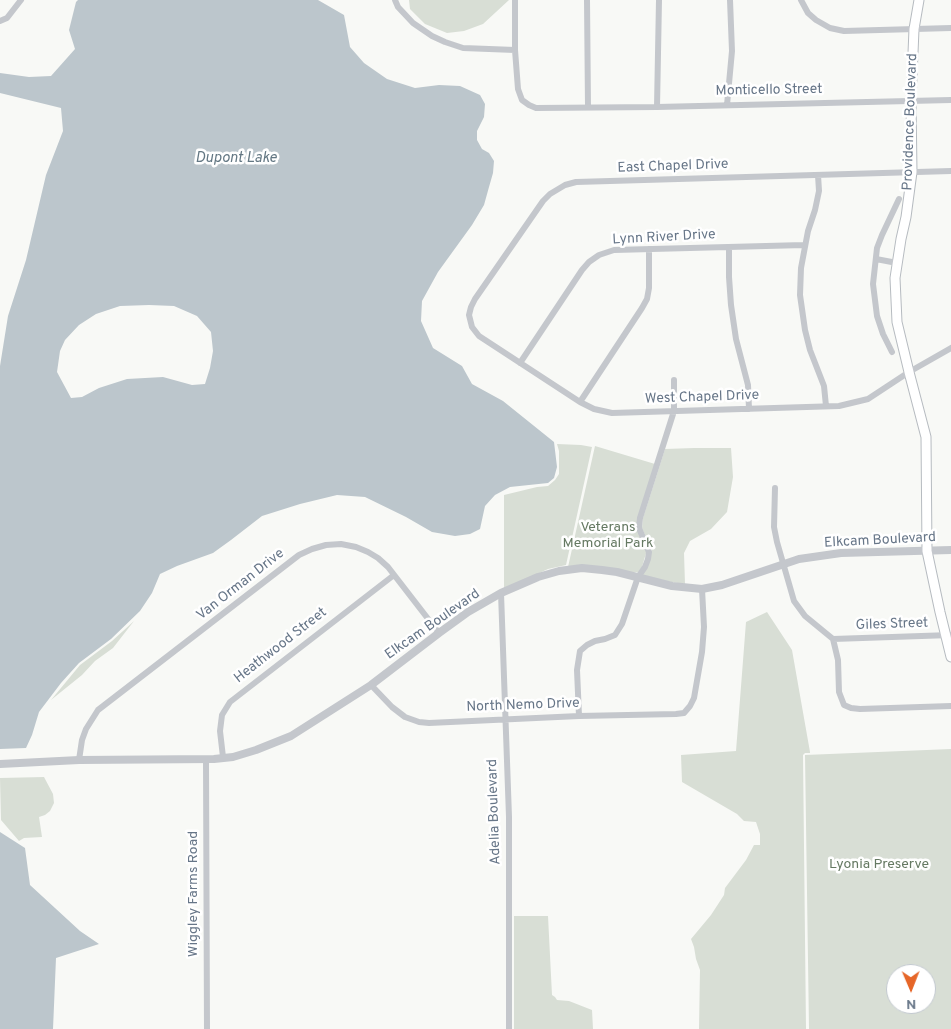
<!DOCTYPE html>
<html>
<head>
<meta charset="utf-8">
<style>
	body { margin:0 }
	#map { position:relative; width:951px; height:1029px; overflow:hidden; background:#f8f9f6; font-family:Overpass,sans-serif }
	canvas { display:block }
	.north { position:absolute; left:886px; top:964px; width:50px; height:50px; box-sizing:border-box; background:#fff; border:1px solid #c2c8cf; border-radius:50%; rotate:179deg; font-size:14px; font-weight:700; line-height:20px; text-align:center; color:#677688 }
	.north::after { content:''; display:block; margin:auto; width:18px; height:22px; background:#e66628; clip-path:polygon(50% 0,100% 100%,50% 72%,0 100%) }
</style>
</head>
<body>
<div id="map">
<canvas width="951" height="1029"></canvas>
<div class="north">N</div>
</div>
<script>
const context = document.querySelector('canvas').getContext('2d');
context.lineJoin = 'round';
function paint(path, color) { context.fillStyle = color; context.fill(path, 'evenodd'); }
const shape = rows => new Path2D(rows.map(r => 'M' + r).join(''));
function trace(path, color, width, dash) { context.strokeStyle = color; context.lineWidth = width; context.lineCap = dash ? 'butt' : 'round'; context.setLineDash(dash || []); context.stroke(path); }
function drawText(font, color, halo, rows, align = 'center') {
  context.font = font + ' Overpass,sans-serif'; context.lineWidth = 5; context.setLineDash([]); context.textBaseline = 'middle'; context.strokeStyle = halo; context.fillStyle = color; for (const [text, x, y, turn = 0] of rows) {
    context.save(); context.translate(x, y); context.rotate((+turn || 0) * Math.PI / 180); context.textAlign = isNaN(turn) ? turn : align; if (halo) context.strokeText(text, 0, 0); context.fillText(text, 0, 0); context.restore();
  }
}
paint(shape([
	[409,0,509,0,483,24,464,31,447,33,425,24,410,9],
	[557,444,581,445,592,447,566,565,548,569,518,583,504,588,504,495,537,487,548,486,555,480,559,474,559,451],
	[595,446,655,464,637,523,647,550,644,560,642,567,638,572,632,573,568,567],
	[694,448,731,448,733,477,727,512,711,529,690,541,684,553,685,584,671,582,642,575,652,551,642,528,643,518,665,449],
	[767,612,792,650,810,752,810,753,805,753,803,755,806,1029,699,1029,700,970,696,959,694,947,691,939,711,915,724,895,725,888,746,860,754,845,760,845,760,834,756,822,744,821,737,814,682,782,681,755,736,751,746,622],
	[134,621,113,648,95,661,82,675,51,700,80,665,112,641],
	[951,749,951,1029,809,1029,805,755],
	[896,974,926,974,926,1004,896,1004],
	[44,777,53,794,54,803,50,811,45,815,39,817,42,837,24,838,19,841,1,820,0,778],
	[514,916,548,916,552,995,555,997,557,1000,569,1001,592,1010,593,1029,514,1029]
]), '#d8ded5');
paint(shape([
	[78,0,318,0,344,15,350,47,364,63,387,79,415,88,439,85,460,86,480,95,485,104,484,117,477,131,477,140,482,149,489,153,494,161,493,173,489,187,484,205,472,225,438,272,422,301,421,321,433,348,462,366,472,384,503,401,554,442,557,467,554,478,548,483,510,487,495,495,485,506,480,529,470,534,455,536,432,532,406,517,365,497,337,495,300,504,262,516,231,540,213,553,177,566,160,574,152,593,140,611,111,639,79,663,61,683,39,712,32,735,26,748,0,749,0,366,8,316,26,260,46,175,63,131,61,108,0,93,0,73,29,77,51,76,75,49,69,30,76,2],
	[149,305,174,306,197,316,211,332,213,351,210,368,205,384,192,385,163,377,127,379,99,388,82,397,71,398,57,372,60,351,65,340,79,325,96,314,120,306],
	[0,832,25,848,30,885,80,931,99,944,56,958,53,1029,0,1029]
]), '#bcc6cc');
const secondary = shape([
	[919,0,914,29,911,101,912,172,906,217,901,239,895,278,897,322,909,372,926,437,927,551,940,612,951,657]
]);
trace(secondary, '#b6bbc0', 11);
trace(shape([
	[395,0,398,7,413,23,432,36,445,42,463,48,515,50],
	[515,0,515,50,518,89,522,100,529,105,536,108,657,107,951,100],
	[587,0,588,107],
	[801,0,808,13,816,20,830,28,844,31,951,28],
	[0,21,7,18,21,0],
	[727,105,732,51,730,0],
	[657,107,659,0],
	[951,171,576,182,565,185,550,194,543,201,475,299,471,307,469,315,472,327,479,336,580,402,594,409,612,413,839,406,868,399,909,372,951,348],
	[818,175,819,191,815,210,808,231,801,268,800,295,805,330,810,350,824,386,826,406],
	[729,247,729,277,731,305,736,339,748,385,749,409],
	[876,259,897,263],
	[892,352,883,334,877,316,873,284,877,248,882,235,899,199],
	[520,363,582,270,589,262,599,255,614,250,804,245],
	[580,402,642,308,647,299,649,288,649,249],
	[775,488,774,527,777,542,794,601,805,616,833,639,838,660,839,692,844,705,851,708,860,709,951,706],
	[501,593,509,817,509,1029],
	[833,639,951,635],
	[371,685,392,707,405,717,419,722,429,723,579,716,676,714,684,713,690,706,694,698,702,652,704,627,702,589],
	[579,716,577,670,580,651,587,645,595,641,605,639,615,635,622,624,638,577,645,567,648,559,649,552,639,528,640,518,674,411,674,380],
	[223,757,220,731,222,715,230,702,394,575],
	[206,759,207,1029],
	[79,760,82,740,86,729,98,710,299,555,312,549,326,545,341,544,356,547,368,552,378,558,388,567,439,633]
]), '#c4c7cc', 6);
trace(shape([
	[0,764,79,760,214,759,233,757,256,750,291,736,371,685,439,633,468,612,501,593,538,577,559,571,582,568,602,570,617,572,672,586,702,589,722,585,799,559,841,553,951,550]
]), '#c4c7cc', 8);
trace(secondary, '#fff', 9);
drawText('14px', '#677688', '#fff', [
	["Monticello Street",769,91,-1],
	["Providence Boulevard",911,122,-88],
	["East Chapel Drive",673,167,-2],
	["Lynn River Drive",664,238,-3],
	["West Chapel Drive",702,398,-2],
	["Elkcam Boulevard",880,541,-3],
	["Van Orman Drive",241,585,-38],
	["Elkcam Boulevard",433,625,-35],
	["Giles Street",892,625,-2],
	["Heathwood Street",281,646,-38],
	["North Nemo Drive",523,706,-2],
	["Adelia Boulevard",495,812,-92],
	["Wiggley Farms Road",194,894,-90]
]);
drawText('14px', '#657962', '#fff', [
	["Veterans",608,528],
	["Memorial Park",608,544],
	["Lyonia Preserve",879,865]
]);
drawText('italic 15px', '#637783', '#fff', [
	["Dupont Lake",236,159]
]);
</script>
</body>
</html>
